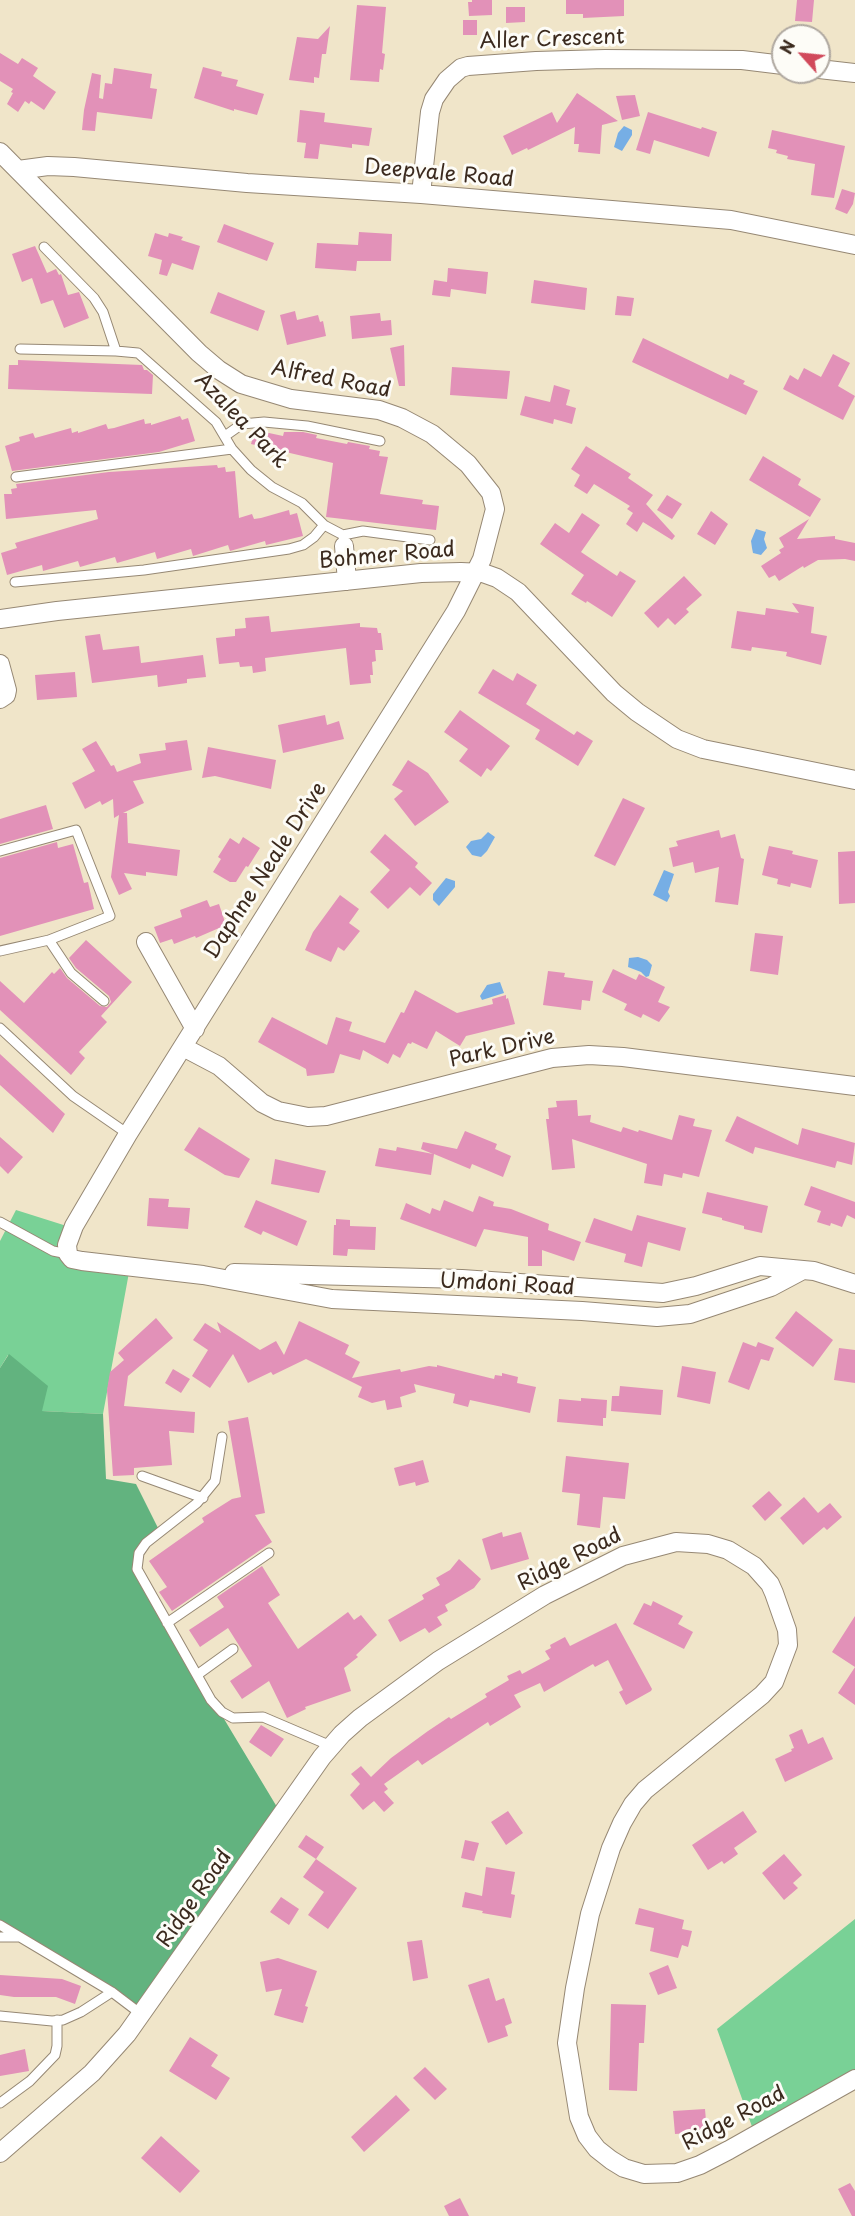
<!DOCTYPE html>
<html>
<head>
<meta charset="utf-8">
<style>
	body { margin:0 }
	#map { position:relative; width:855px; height:2216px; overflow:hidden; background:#f0e5c9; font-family:"Playpen Sans",sans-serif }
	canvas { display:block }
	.north { position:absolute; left:771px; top:24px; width:60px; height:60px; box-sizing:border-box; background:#fdfcf7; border:2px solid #afa8a0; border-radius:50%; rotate:297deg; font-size:16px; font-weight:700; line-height:24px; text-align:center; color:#3b2a1e }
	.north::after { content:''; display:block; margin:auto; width:21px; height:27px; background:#d1495b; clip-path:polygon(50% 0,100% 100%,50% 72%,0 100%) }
</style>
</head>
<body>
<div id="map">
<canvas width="855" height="2216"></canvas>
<div class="north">N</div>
</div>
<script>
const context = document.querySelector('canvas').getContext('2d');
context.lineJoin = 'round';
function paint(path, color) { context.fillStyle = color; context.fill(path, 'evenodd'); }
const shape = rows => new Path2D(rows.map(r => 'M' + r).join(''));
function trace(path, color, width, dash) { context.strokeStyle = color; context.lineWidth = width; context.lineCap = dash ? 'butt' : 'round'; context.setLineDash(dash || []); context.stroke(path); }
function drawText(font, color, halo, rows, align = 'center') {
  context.font = font + ' "Playpen Sans",sans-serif'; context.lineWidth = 6; context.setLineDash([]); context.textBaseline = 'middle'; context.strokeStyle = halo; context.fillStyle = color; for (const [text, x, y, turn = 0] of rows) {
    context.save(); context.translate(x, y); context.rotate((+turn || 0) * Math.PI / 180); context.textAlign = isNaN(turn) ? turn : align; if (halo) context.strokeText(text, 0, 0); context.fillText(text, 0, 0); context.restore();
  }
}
paint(shape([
	[16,1210,73,1228,67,1255,130,1267,103,1414,42,1411,8,1355,0,1368,0,1241],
	[855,1919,855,2077,755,2135,717,2029]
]), '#79d196');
paint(shape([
	[9,1354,48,1386,42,1411,103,1414,106,1479,136,1484,159,1530,143,1544,135,1571,280,1812,142,2013,0,1921,0,1368]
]), '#62b37f');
paint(shape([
	[624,126,632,130,632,135,622,151,614,147,618,133],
	[756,529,766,532,764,539,767,548,761,555,753,553,752,548,751,541],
	[488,832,495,837,487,851,481,857,472,855,466,847,471,841,481,839],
	[664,870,674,874,668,892,670,896,667,902,653,895],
	[446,878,455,881,455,887,439,906,433,900,433,894],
	[638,957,647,960,652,965,649,976,646,977,641,972,628,967,629,958],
	[500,982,504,993,482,1000,480,996,487,985]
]), '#76aee5');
paint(shape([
	[472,0,492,0,492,15,469,16,468,2,472,2],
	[566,0,624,0,624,16,583,18,583,14,566,14],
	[797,0,814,0,812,22,795,21],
	[357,5,386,7,382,53,385,54,383,70,380,69,379,82,350,80],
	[506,7,525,7,525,22,506,23],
	[463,20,477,20,477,35,463,35],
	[330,26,326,54,322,54,319,78,314,77,314,83,289,80,297,37,318,39],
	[0,53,18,64,22,58,38,68,33,76,56,92,44,110,31,101,29,104,25,101,18,112,7,104,13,93,11,92,13,89,0,81],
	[203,67,222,72,221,76,238,80,236,86,264,94,257,115,234,109,234,111,194,98],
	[114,68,152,74,150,88,157,89,152,119,97,112,95,131,82,130,84,110,92,73,101,75,99,98,103,99,105,83,112,84],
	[577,93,618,121,602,125,600,154,578,152,579,144,574,144,575,127,528,150,527,148,512,155,503,136,552,112,557,123],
	[635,95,640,116,622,120,616,96],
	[300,110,325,113,324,122,372,128,369,146,352,144,352,148,320,144,318,159,304,158,306,143,297,142],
	[648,112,701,129,702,127,717,132,709,157,654,140,650,154,636,150],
	[772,130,845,146,834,198,811,195,815,164,787,159,788,156,776,153,777,150,768,148],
	[842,189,855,193,853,204,847,214,835,209],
	[224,224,274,243,267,261,217,242],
	[359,232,392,234,391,261,357,261,356,271,315,268,317,243,358,245],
	[155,233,168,237,169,233,183,237,181,240,200,246,193,270,172,263,167,276,159,274,162,260,148,256],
	[35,246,47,273,56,269,59,275,61,274,68,295,79,292,89,318,64,328,53,300,41,304,32,278,22,282,12,254],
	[448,268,488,272,486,294,451,289,450,297,432,295,434,280,447,282],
	[534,280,587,288,585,310,531,303],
	[218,292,265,311,258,331,210,313],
	[617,296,634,298,631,316,615,315],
	[295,311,297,320,318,315,320,322,323,321,326,336,287,345,280,315],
	[380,313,381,321,391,320,392,335,352,339,350,316],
	[643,338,728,379,730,374,745,381,743,384,758,391,746,415,632,362],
	[404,345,405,386,399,386,390,348],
	[833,354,850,363,838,386,855,396,843,420,783,389,790,375,798,380,804,368,821,377],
	[18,360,142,365,144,370,147,370,153,375,152,394,8,389,9,365,18,365],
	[452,367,510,371,507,399,450,395],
	[554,385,570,390,566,405,576,408,572,424,554,419,553,424,520,415,525,396,550,402],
	[180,416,182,420,188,418,195,441,159,452,12,471,5,446,20,441,19,437,33,433,35,438,71,428,72,433,78,431,78,433,106,424,108,429,114,428,144,419,145,424,151,423,151,425],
	[255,430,283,436,284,432,303,432,317,435,316,438,347,444,348,442,370,446,369,449,380,451,379,456,388,457,380,494,423,500,422,504,439,506,436,530,326,517,333,463,251,444],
	[586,446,631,474,628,478,653,495,646,504,675,536,672,540,643,522,637,532,626,524,633,513,627,509,630,506,594,484,587,494,574,486,580,475,571,469],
	[763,456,801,479,798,485,821,499,810,517,749,480],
	[217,465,218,468,225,467,226,472,235,471,239,518,252,514,254,519,261,518,289,510,290,515,297,513,303,536,266,545,265,541,230,551,228,545,193,556,191,549,157,559,155,552,117,563,115,557,80,567,78,561,43,571,42,565,7,575,1,553,17,548,15,543,98,519,96,510,6,519,4,494,12,494,11,489,17,488,16,484,109,472],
	[667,495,682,504,672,519,657,510],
	[711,511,728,524,715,545,697,534],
	[582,513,600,525,581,552,617,576,620,571,636,581,612,617,587,601,586,603,571,594,584,575,540,544,555,523,569,533],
	[809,519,797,539,835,536,835,539,855,543,855,561,845,559,818,560,804,568,803,566,779,581,775,575,769,578,761,566,781,553,779,550,784,547,779,538],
	[684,576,702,595,686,609,689,612,675,625,668,618,658,628,644,613],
	[792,603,814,607,811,633,827,636,821,665,786,656,787,652,752,647,751,651,731,648,737,611,765,615,766,608,799,613],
	[269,616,271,632,360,623,360,627,377,628,378,633,381,633,383,650,375,650,376,661,372,662,373,675,370,675,371,683,350,685,346,648,265,658,266,671,253,673,252,666,240,667,239,662,219,664,216,638,235,636,235,629,246,628,245,618],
	[100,634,103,650,139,646,141,663,203,655,206,677,187,679,187,683,158,687,157,675,92,683,85,636],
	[493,669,513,681,517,673,537,685,526,704,574,735,577,731,593,741,578,766,535,739,540,730,478,693],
	[75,672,77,697,37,700,35,675],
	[460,710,510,746,491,771,487,768,481,777,459,761,468,749,444,732],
	[325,715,327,725,339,721,344,739,283,753,278,725],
	[187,740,192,770,133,781,144,803,123,813,127,813,128,843,180,850,177,876,146,872,146,876,124,873,132,889,119,895,111,877,119,815,114,818,113,799,102,805,100,801,85,809,72,783,95,771,82,749,96,741,111,766,114,765,117,772,141,763,139,754,166,750,165,743],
	[208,747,276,760,271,789,215,776,202,778],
	[408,760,428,773,449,802,415,826,394,799,403,791,392,785],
	[623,798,645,808,615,866,594,856],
	[46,805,53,829,0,844,0,819],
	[719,830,721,838,735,834,741,858,744,859,738,905,715,902,719,867,695,873,693,862,673,867,669,848,678,846,676,841],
	[385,834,418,863,415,867,432,883,420,896,410,887,388,909,370,892,390,870,370,852],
	[243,837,260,848,248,867,246,866,236,882,230,882,213,872,221,859,218,857,230,838,239,844],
	[57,842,58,848,73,844,84,883,88,882,94,909,0,936,0,858],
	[769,846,793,851,792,854,818,860,811,888,791,883,790,887,777,884,778,879,762,875],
	[855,851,855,903,839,904,838,852],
	[340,895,359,909,349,923,360,931,344,951,338,947,331,962,305,950,313,932],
	[207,900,210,907,219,904,226,925,196,938,195,936,174,944,172,939,160,943,154,927,182,917,180,910],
	[755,933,783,936,778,975,750,971],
	[86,940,132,982,101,1016,107,1022,79,1052,85,1058,71,1075,0,1010,0,981,24,1003,52,972,54,974,60,968,67,978,100,1006,107,1007,111,1002,109,996,76,968,69,958],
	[613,969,636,980,639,974,665,987,658,1002,670,1007,659,1022,643,1014,641,1018,624,1010,627,1004,602,992],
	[548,971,565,973,564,977,593,981,590,1001,582,1000,581,1010,543,1005],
	[415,990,457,1013,493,1004,492,999,506,995,506,999,508,998,515,1024,466,1036,460,1046,436,1031,427,1049,412,1042,411,1044,408,1043,400,1058,393,1054,388,1064,363,1050,360,1060,340,1054,334,1073,307,1076,306,1069,258,1042,272,1017,327,1045,336,1017,352,1022,349,1031,385,1043,401,1012,404,1013],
	[0,1054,65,1114,53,1133,0,1085],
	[577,1100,578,1116,591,1115,590,1122,621,1132,623,1127,638,1132,639,1130,672,1140,679,1115,695,1119,693,1126,712,1130,699,1177,683,1173,682,1178,664,1174,662,1186,644,1183,647,1164,572,1139,575,1168,552,1170,546,1119,549,1119,548,1108,557,1107,556,1101],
	[737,1116,798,1145,802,1128,855,1143,852,1165,837,1161,835,1168,755,1147,753,1154,725,1141],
	[199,1127,250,1159,239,1178,225,1175,184,1150],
	[465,1131,497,1144,495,1149,511,1156,503,1177,472,1164,470,1169,434,1154,431,1175,375,1166,379,1148,396,1151,397,1147,433,1154,421,1149,423,1142,457,1149],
	[0,1137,23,1157,8,1174,0,1166],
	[275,1159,326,1171,319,1193,271,1184],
	[811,1186,855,1202,855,1219,847,1215,842,1227,831,1223,830,1226,817,1222,821,1211,804,1205],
	[707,1192,768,1206,762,1233,744,1229,744,1226,722,1220,722,1218,702,1213],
	[479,1196,494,1202,493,1206,511,1209,549,1224,548,1230,581,1242,574,1261,542,1250,542,1266,528,1266,528,1237,484,1229,476,1247,400,1219,406,1203,430,1214,432,1208,440,1211,444,1200,473,1212],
	[149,1198,169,1199,168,1207,190,1208,188,1229,147,1226],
	[256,1200,307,1221,297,1246,263,1231,261,1235,244,1227],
	[637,1215,686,1228,680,1251,648,1242,642,1267,624,1262,626,1254,585,1242,594,1218,632,1231],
	[336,1219,350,1220,350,1226,376,1227,375,1250,348,1249,347,1256,333,1255,334,1225,336,1225],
	[796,1311,833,1340,813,1367,775,1338],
	[156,1318,173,1338,128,1376,124,1406,195,1412,194,1433,169,1431,172,1465,134,1468,134,1475,113,1476,107,1390,110,1372,124,1360,118,1353],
	[299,1321,349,1345,345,1354,360,1362,352,1378,400,1369,401,1372,429,1366,437,1367,437,1365,494,1379,495,1375,502,1376,502,1373,518,1377,517,1383,536,1387,530,1413,470,1400,468,1407,453,1403,455,1394,414,1384,416,1392,400,1397,402,1407,387,1410,385,1400,372,1403,358,1397,362,1387,306,1359,273,1375,271,1372,248,1383,233,1354,210,1388,192,1376,208,1350,193,1340,205,1323,221,1333,217,1322,260,1350,276,1341,284,1355],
	[743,1342,756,1347,758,1342,774,1348,769,1361,761,1359,749,1390,728,1382],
	[839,1348,855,1350,855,1383,834,1380],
	[682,1366,716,1372,710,1404,677,1397],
	[173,1369,190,1379,181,1393,165,1383],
	[620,1386,663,1390,661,1415,611,1411,612,1396,619,1396],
	[581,1398,607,1400,606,1418,603,1418,603,1426,557,1422,559,1399,581,1401],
	[248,1417,265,1513,255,1515,272,1542,172,1611,159,1592,167,1587,149,1561,204,1522,202,1518,232,1499,241,1497,228,1421],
	[566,1456,629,1463,625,1499,603,1497,600,1528,577,1525,580,1494,562,1492],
	[423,1460,429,1482,416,1486,415,1482,399,1486,394,1468],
	[769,1491,782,1505,765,1521,752,1506],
	[804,1497,818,1513,830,1503,842,1517,827,1530,824,1527,803,1545,780,1518],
	[502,1532,503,1537,521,1532,529,1559,491,1570,482,1539],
	[459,1559,481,1579,474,1588,445,1605,448,1611,437,1617,442,1625,429,1633,425,1628,400,1642,388,1620,424,1599,422,1595,440,1585,436,1578,450,1570],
	[262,1566,280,1595,268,1603,298,1649,348,1612,354,1620,361,1615,377,1635,356,1655,358,1657,344,1668,351,1691,305,1707,306,1709,287,1718,269,1681,242,1699,230,1681,252,1666,228,1628,200,1647,189,1630,224,1607,217,1597],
	[653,1601,683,1616,678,1624,693,1632,684,1649,633,1624,644,1603,651,1606],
	[855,1616,855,1705,838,1693,855,1667,832,1652],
	[616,1623,652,1689,651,1691,626,1705,619,1692,623,1690,608,1660,595,1667,593,1664,544,1692,540,1683,514,1695,521,1707,490,1726,488,1722,422,1765,418,1760,384,1784,388,1789,384,1792,394,1803,384,1812,374,1801,363,1810,350,1795,360,1784,351,1774,361,1766,371,1777,391,1758,428,1731,449,1717,451,1719,487,1697,485,1694,509,1680,507,1676,520,1670,522,1674,550,1659,545,1651,551,1648,550,1645,565,1637,570,1646],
	[261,1725,284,1739,271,1757,249,1742],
	[802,1729,808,1744,823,1737,833,1759,785,1782,775,1759,792,1751,791,1749,794,1748,789,1735],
	[508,1811,523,1833,506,1845,491,1822],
	[743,1811,757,1832,734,1848,738,1854,724,1864,722,1861,708,1870,692,1845],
	[306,1835,324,1847,316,1859,298,1847],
	[465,1840,479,1843,474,1861,461,1858],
	[784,1854,802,1875,793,1883,798,1888,784,1900,762,1873],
	[316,1859,357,1888,328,1929,308,1915,324,1892,303,1877],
	[486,1867,515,1872,511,1894,515,1895,511,1918,482,1913,483,1911,462,1907,465,1892,482,1896],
	[281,1897,299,1909,289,1925,270,1912],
	[639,1908,684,1920,682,1929,692,1931,688,1947,682,1945,678,1958,650,1951,654,1928,635,1924],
	[422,1940,428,1978,413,1981,407,1942],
	[278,1958,317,1971,305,2006,308,2007,303,2023,274,2015,282,1989,266,1992,260,1962],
	[668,1965,677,1988,658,1995,649,1973],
	[0,1975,62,1979,81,1986,75,2004,56,1997,14,1997,0,1995],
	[489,1978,496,2001,504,1998,512,2023,505,2026,508,2036,488,2043,468,1985],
	[611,2004,646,2005,644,2043,639,2043,637,2091,609,2090],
	[190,2037,218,2055,211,2066,230,2078,216,2100,169,2071],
	[25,2049,29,2071,0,2076,0,2055],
	[425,2067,447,2089,435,2100,413,2078],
	[396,2095,410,2110,364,2152,351,2137],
	[705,2109,707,2132,675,2134,673,2111],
	[161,2136,200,2171,180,2193,141,2158],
	[850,2183,855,2191,855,2216,852,2216,838,2189],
	[460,2198,469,2216,449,2216,444,2206]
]), '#e291b8');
const lane = shape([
	[44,247,94,298,103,312,116,351],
	[20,349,116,351,138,353,216,422,232,449,251,470,272,487,302,503,324,525,343,535,344,546],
	[225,436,242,424,264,422,307,426,380,441],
	[16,477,232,449],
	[343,535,363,531,430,540],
	[15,582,144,570,289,549,303,545,314,537,324,525],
	[0,851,76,830,110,916,49,940,0,951],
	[49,940,71,973,104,1001],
	[0,1028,73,1096,128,1134],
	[0,1222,53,1251,68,1254],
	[222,1437,215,1481,197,1503,146,1543,139,1553,137,1569,211,1700,222,1712,233,1718,263,1717,331,1746],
	[142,1476,203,1498],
	[167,1623,269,1553],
	[197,1675,233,1649],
	[0,1925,112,1992,141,2014],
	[0,1937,18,1937],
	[0,2016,52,2021,63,2020,81,2012,112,1992],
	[0,2103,30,2081,55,2055,57,2046,57,2020]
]);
const street = shape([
	[819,69,855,73],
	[0,152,199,353,219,370,241,384,291,399,379,410,402,418,432,434,468,464,491,493,495,509,482,559,456,611,128,1134,74,1226,67,1245,68,1254,72,1259,82,1261,203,1275,332,1299,582,1311,657,1317,690,1314,771,1287,803,1270],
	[18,170,48,166,74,167,247,183,421,194,731,220,855,245],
	[421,194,430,112,434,99,447,80,461,68,468,66,536,61,605,59,742,60,783,65],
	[344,546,347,581],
	[0,619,57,611,421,573,461,572,483,573,497,578,518,592,614,693,637,712,677,739,703,749,855,780],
	[0,664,7,690,6,695,0,699],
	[146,942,195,1029],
	[183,1047,219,1066,262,1103,278,1111,308,1117,326,1116,552,1058,589,1055,623,1057,855,1086],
	[234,1273,462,1279,663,1293,696,1286,760,1266,814,1271,855,1284],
	[0,2153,92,2073,127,2034,322,1757,342,1734,360,1718,438,1661,545,1595,623,1556,676,1542,708,1544,728,1550,754,1566,770,1584,774,1593,787,1630,788,1645,774,1682,762,1695,645,1790,633,1804,622,1823,611,1848,590,1914,575,1988,567,2043,579,2117,587,2136,597,2149,611,2160,624,2168,644,2174,677,2173,700,2165,729,2150,855,2079]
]);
trace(lane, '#968874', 11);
trace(street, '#968874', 20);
trace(lane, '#fff', 9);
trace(street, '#fff', 18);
drawText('21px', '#3b2a1e', '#fdfcf7', [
	["Aller Crescent",552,40,-2],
	["Deepvale Road",439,174,5],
	["Alfred Road",331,380,11],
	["Azalea Park",241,421,46],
	["Bohmer Road",387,556,-5],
	["Daphne Neale Drive",266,871,-57],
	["Park Drive",502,1049,-13],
	["Umdoni Road",507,1285,3],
	["Ridge Road",570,1560,-27],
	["Ridge Road",195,1899,-55],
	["Ridge Road",734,2119,-28]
]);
</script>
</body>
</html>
